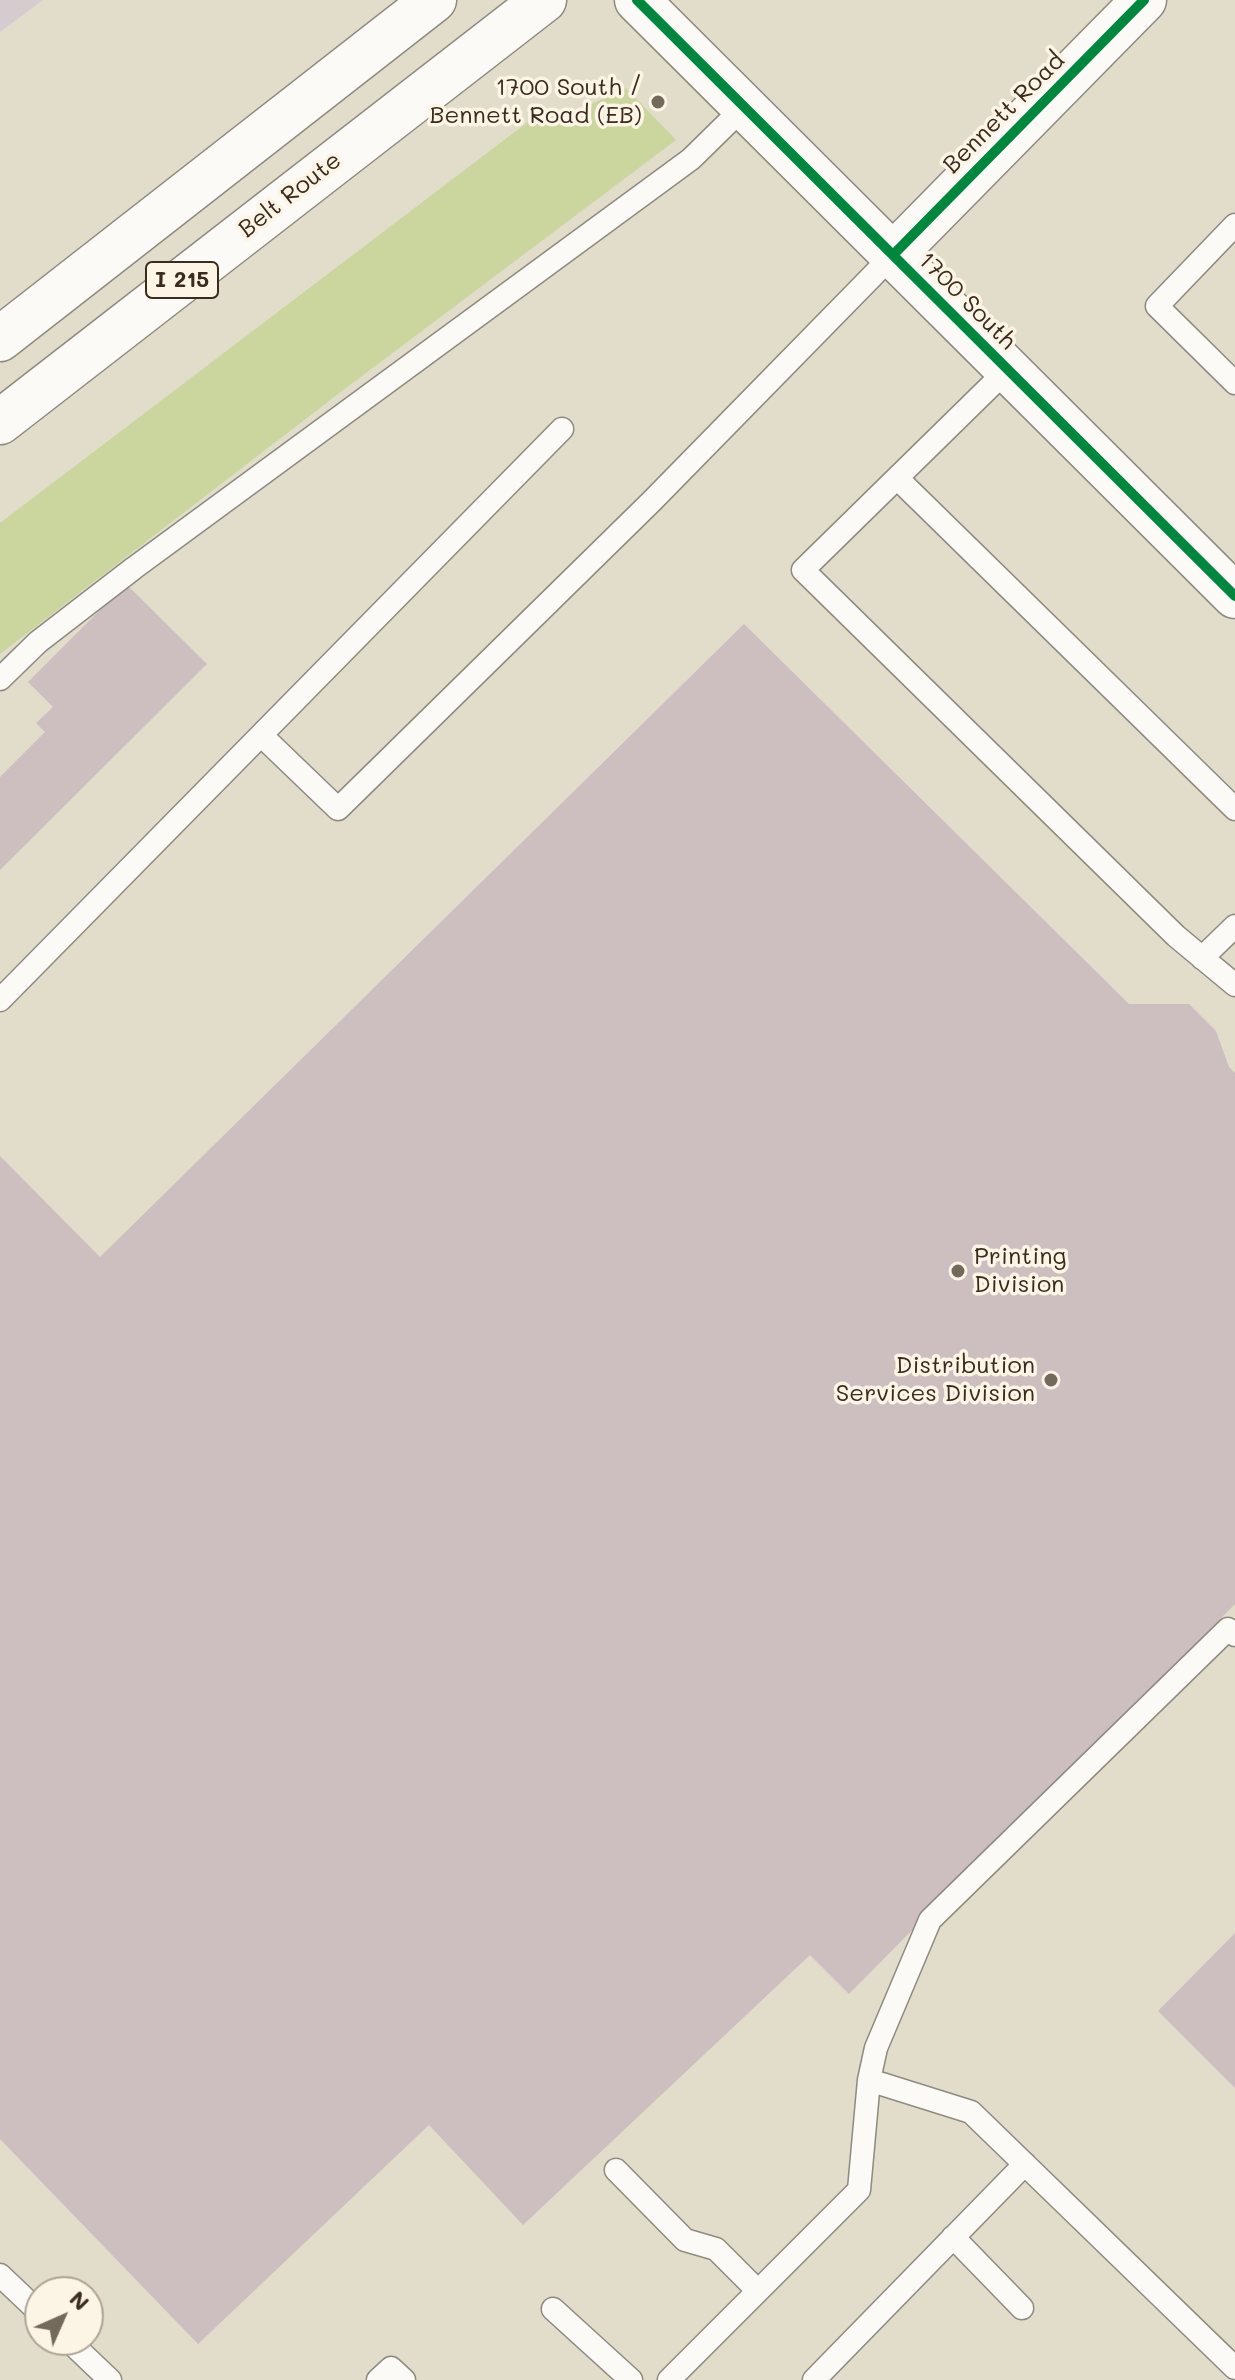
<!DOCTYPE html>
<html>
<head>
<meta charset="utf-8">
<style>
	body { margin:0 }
	#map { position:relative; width:1235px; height:2380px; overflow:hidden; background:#e2ddcb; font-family:Mali,sans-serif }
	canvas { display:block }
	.north { position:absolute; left:24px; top:2276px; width:80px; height:80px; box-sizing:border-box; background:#fcf5e5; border:2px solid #afa495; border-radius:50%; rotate:45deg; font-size:22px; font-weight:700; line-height:32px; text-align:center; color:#3b2a1e }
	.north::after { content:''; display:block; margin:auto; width:28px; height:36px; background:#75695b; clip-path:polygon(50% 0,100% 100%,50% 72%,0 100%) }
</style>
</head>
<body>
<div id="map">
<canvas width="1235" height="2380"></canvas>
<div class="north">N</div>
</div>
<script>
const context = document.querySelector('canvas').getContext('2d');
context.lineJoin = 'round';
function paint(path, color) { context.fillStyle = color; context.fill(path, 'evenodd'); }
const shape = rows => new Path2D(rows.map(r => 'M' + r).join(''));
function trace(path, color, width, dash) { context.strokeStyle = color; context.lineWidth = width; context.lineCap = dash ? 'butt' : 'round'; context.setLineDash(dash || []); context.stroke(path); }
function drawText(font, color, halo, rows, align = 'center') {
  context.font = font + ' Mali,sans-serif'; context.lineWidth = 7; context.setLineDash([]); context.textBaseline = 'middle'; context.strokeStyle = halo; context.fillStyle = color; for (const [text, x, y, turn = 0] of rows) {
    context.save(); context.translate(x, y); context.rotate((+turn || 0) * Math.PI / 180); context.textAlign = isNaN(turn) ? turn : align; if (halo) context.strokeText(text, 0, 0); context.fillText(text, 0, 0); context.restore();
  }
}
paint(shape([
	[0,0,43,0,0,32]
]), '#d6ccd0');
paint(shape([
	[626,88,676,140,342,391,0,654,0,523,537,115,578,110]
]), '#cad69d');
paint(shape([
	[126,584,207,664,0,870,0,777,45,732,36,723,53,707,28,682],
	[744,624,1129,1004,1189,1004,1216,1031,1229,1067,1235,1073,1235,1604,849,1994,810,1955,523,2225,429,2125,198,2344,0,2139,0,1156,100,1257],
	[1235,1933,1235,2088,1158,2011]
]), '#cdbebf');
const lane = shape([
	[1235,225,1157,306,1235,383],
	[1008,369,803,570,1176,936,1235,985],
	[562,429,261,735,338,809,652,501,893,255],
	[897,478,1235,809],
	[0,679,38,642,134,568,691,159,745,106],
	[1202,958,1235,926],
	[0,1000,261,735],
	[869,2080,971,2112,1235,2368],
	[616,2170,685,2240,716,2249,758,2291],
	[953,2237,1022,2308],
	[0,2275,40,2313],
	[553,2309,631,2380],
	[68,2340,110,2380],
	[378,2380,391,2368,404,2380],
	[669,2380,859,2190,869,2080,876,2048,930,1920,1228,1629,1235,1635],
	[814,2380,1025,2164]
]);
const street = shape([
	[893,255,1144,0]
]);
const secondary = shape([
	[637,0,1235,596]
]);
const highway = shape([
	[0,339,434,0],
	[0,422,544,0]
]);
trace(lane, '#8f8a7f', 25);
trace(street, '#8f8a7f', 47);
trace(secondary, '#8f8a7f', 47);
trace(highway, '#8f8a7f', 47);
trace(lane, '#fbfaf7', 22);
trace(street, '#fbfaf7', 44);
trace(secondary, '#fbfaf7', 44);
trace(highway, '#fbfaf7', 44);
trace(shape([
	[637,0,1235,596],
	[893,255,1144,0]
]), '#00873e', 10);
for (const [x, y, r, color] of [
	[658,102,8,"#75695b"],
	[958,1271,8,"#75695b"],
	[1051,1380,8,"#75695b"]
]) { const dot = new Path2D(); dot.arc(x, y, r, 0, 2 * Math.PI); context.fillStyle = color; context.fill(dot); trace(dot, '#fcf5e5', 3); }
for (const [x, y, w] of [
	[182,280,72]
]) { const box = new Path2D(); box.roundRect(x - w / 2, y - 18, w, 36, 6); context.fillStyle = '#fcf5e5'; context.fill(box); trace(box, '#3b2a1e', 2); }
drawText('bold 22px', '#3b2a1e', null, [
	["I 215",182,280]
]);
drawText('24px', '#3b2a1e', '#fcf5e5', [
	["1700 South /",642,88],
	["Bennett Road (EB)",642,116],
	["Printing",974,1257,"left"],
	["Division",974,1285,"left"],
	["Distribution",1035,1366],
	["Services Division",1035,1394]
], 'right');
drawText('24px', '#3b2a1e', '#fcf5e5', [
	["Bennett Road",1004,113,-45],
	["Belt Route",290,195,-38],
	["1700 South",967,301,45]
]);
</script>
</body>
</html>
